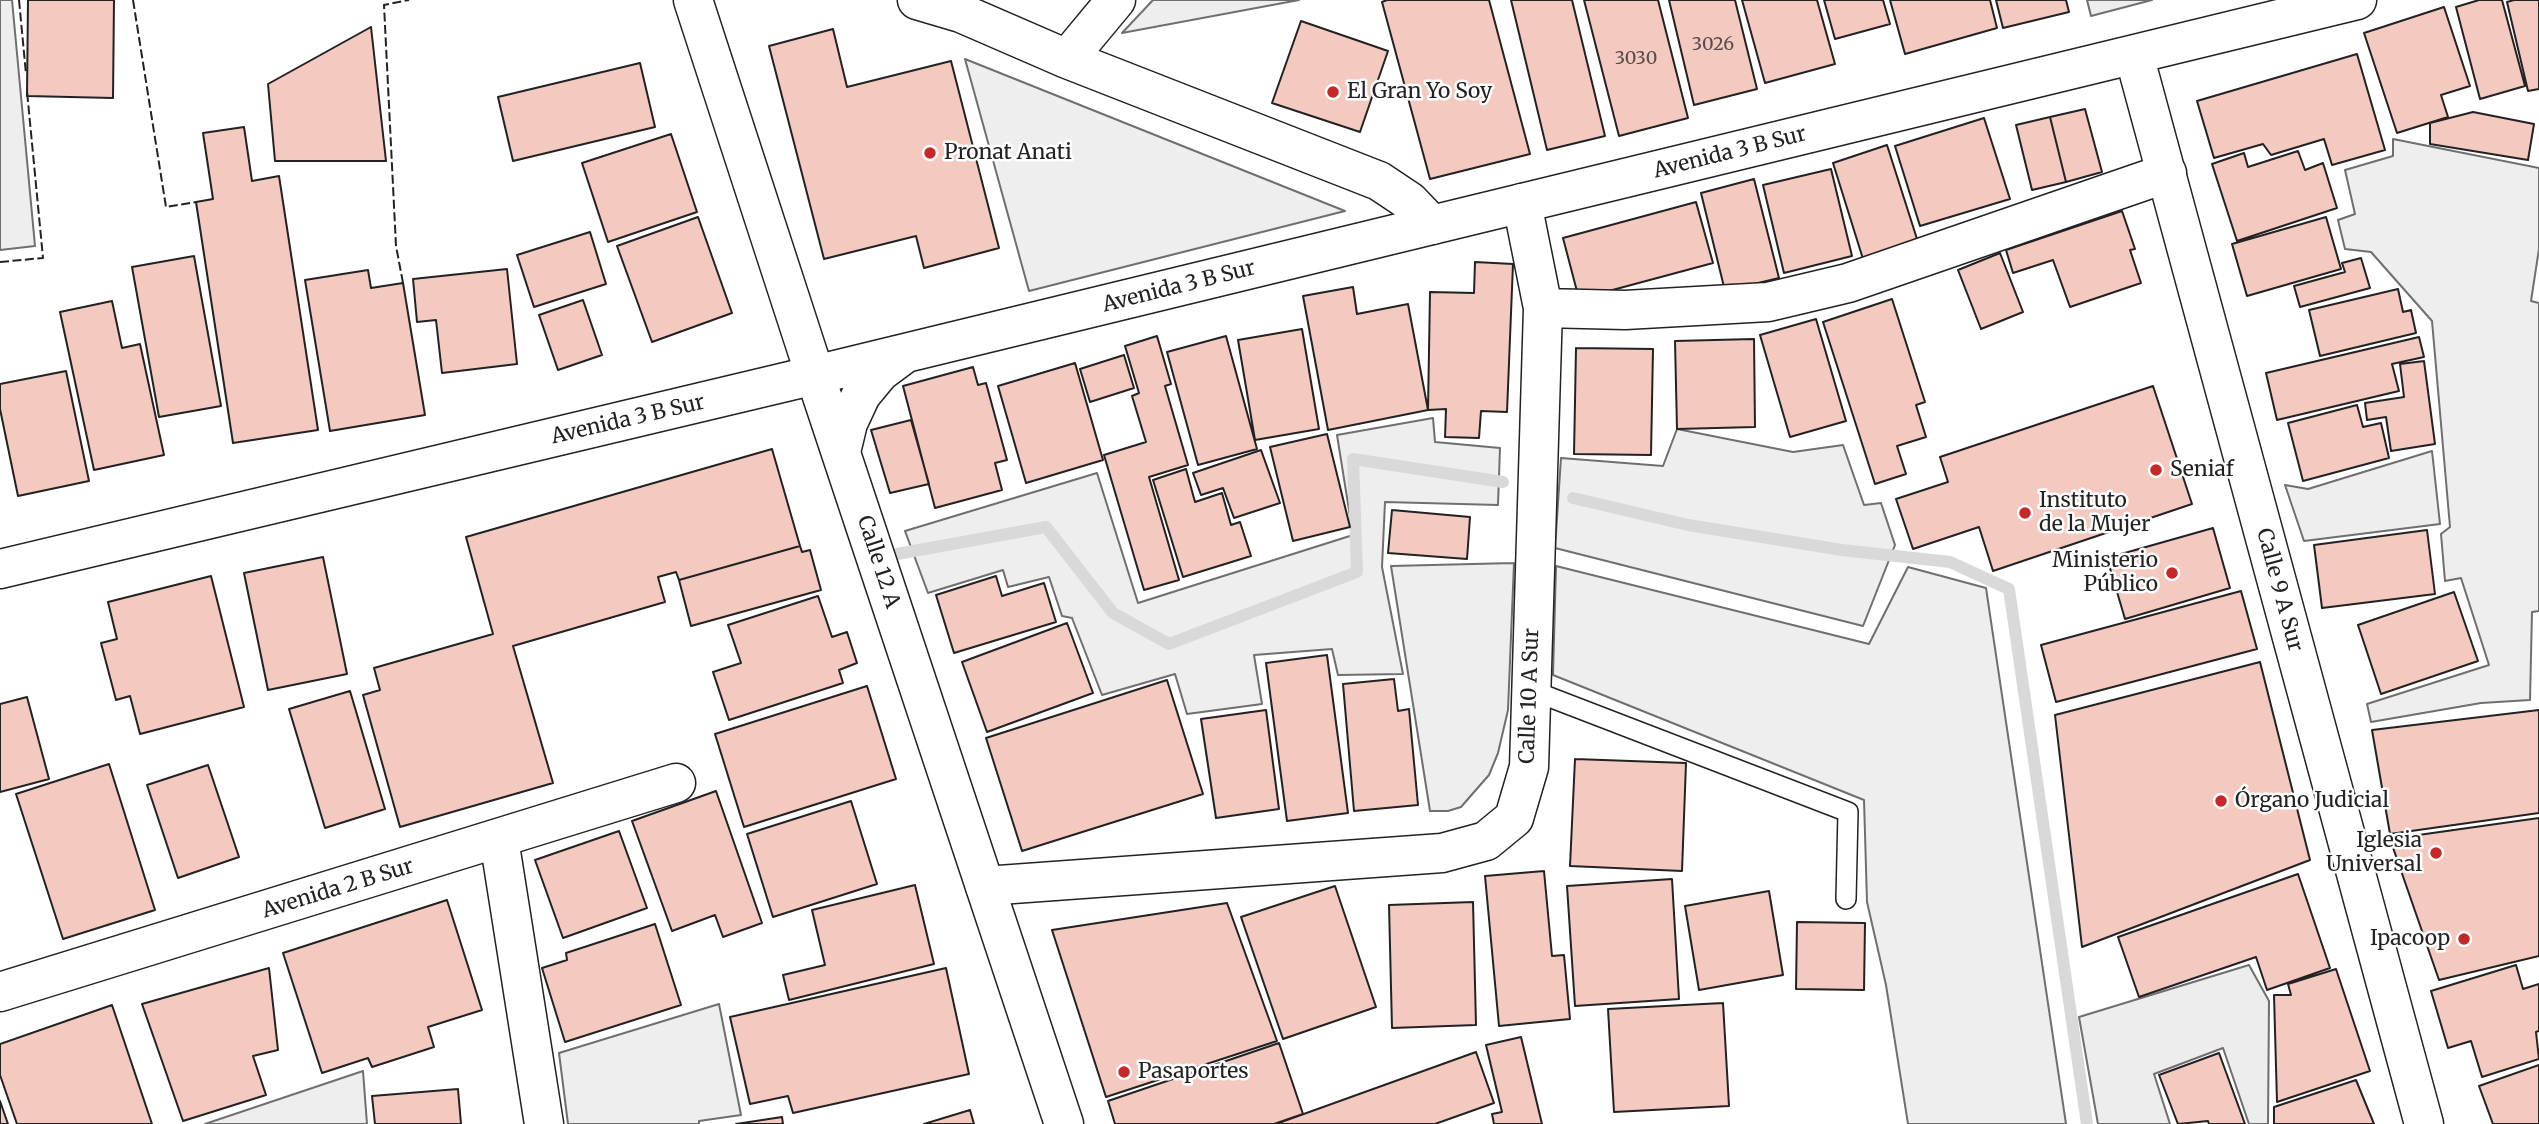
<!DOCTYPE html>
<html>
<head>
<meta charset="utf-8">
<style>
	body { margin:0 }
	canvas { display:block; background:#fff }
</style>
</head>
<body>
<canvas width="2539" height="1124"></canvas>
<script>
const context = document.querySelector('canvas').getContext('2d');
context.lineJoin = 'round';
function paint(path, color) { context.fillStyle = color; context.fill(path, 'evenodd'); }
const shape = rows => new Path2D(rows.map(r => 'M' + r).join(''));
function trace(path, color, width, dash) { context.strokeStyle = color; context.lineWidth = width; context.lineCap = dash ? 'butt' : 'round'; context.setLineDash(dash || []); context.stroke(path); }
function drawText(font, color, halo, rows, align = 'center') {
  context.font = font + ' Merriweather,serif'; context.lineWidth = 5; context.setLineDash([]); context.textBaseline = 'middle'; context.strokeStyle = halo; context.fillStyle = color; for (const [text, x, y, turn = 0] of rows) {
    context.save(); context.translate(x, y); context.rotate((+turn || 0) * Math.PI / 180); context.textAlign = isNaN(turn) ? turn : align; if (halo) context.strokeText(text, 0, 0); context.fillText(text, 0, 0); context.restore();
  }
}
const green = shape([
	[0,0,12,0,35,246,0,250,0,0],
	[1153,0,1299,0,1122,33,1153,0],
	[965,59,1345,211,1029,291,965,59],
	[2393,139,2539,168,2539,249,2531,301,2539,303,2539,611,2532,612,2530,700,2481,703,2371,722,2367,704,2489,665,2461,578,2445,581,2441,534,2450,527,2432,321,2371,252,2345,249,2338,220,2355,214,2345,170,2393,156,2393,139],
	[1433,418,1435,442,1500,448,1498,505,1385,502,1382,567,1403,674,1338,675,1332,649,1254,655,1262,704,1187,714,1175,674,1102,695,1072,618,1062,616,1049,577,1008,587,1003,570,928,593,905,531,1097,473,1138,603,1353,535,1337,435,1433,418],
	[1677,429,1793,452,1843,445,1864,505,1881,503,1895,545,1863,626,1555,548,1561,458,1663,466,1677,429],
	[2432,451,2440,524,2304,541,2285,485,2308,489,2432,451],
	[1514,563,1508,710,1498,753,1489,775,1461,807,1448,811,1430,811,1391,566,1514,563],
	[1556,566,1869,644,1908,567,1986,588,2066,1124,1908,1124,1886,985,1867,902,1864,800,1553,675,1556,566],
	[719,1004,741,1115,699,1121,699,1124,568,1124,559,1053,719,1004],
	[363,1071,367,1124,205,1124,363,1071]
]);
paint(green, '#eee');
trace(green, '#6f6f6f', 2);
const parking = shape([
	[2087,0,2152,0,2091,16,2087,0],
	[2249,965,2269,1001,2268,1124,2249,1124,2223,1048,2154,1074,2170,1124,2098,1124,2079,1017,2249,965]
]);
paint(parking, '#ededed');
trace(parking, '#6f6f6f', 2);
trace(shape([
	[1573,498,1688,525,1842,550,1950,562,2009,589,2087,1124],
	[897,554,1046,527,1113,613,1169,644,1357,572,1353,459,1503,482]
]), '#d9d9d9', 12);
const building = shape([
	[28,0,114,0,113,98,27,96,28,0],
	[1387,0,1489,0,1530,154,1430,179,1382,2,1387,0],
	[1511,0,1572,0,1605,136,1547,150,1511,0],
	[1584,0,1658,0,1688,118,1619,136,1584,0],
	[1669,0,1735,0,1757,89,1694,105,1669,0],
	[1742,0,1817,0,1835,64,1765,83,1742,0],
	[1824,0,1883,0,1890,24,1835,39,1824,0],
	[1890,0,1990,0,1997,28,1905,54,1890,0],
	[1996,0,2066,0,2069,12,2003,28,1996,0],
	[2479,0,2502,0,2525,86,2480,99,2456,7,2479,0],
	[2514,0,2539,0,2539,89,2528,91,2507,2,2514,0],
	[2444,7,2470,86,2441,95,2448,117,2397,133,2364,33,2444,7],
	[1301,21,1388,51,1360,132,1272,103,1301,21],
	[371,27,386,161,275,161,268,84,371,27],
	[833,29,847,87,951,61,999,248,924,268,916,236,824,259,769,46,833,29],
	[2357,54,2385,150,2332,165,2324,139,2271,155,2263,144,2214,158,2197,101,2357,54],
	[640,63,655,127,513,161,498,97,640,63],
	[2085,109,2102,172,2066,182,2050,117,2085,109],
	[2473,112,2534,124,2528,160,2430,144,2430,123,2473,112],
	[2050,117,2066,182,2032,190,2016,125,2050,117],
	[1984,118,2010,199,1920,226,1895,146,1984,118],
	[244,127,252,181,279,176,318,430,233,443,196,202,213,199,203,133,244,127],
	[671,134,697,212,608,242,582,163,671,134],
	[1887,145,1918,242,1863,259,1833,163,1887,145],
	[2298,151,2305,170,2323,163,2337,208,2237,241,2212,164,2244,153,2248,167,2298,151],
	[1831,169,1852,256,1784,273,1763,185,1831,169],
	[1754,179,1779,278,1725,291,1701,193,1754,179],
	[1696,202,1713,263,1579,299,1563,238,1696,202],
	[2122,211,2135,249,2130,250,2141,283,2070,307,2053,260,2013,273,2006,250,2122,211],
	[698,217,732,313,652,342,617,246,698,217],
	[2326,217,2341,269,2247,296,2232,244,2326,217],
	[590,232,606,284,534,307,517,255,590,232],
	[2000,253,2023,312,1981,329,1958,270,2000,253],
	[194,256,221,406,159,417,132,267,194,256],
	[2361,258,2370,288,2300,307,2294,286,2345,272,2342,263,2361,258],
	[1475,262,1513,264,1507,412,1481,411,1479,438,1445,437,1446,409,1428,410,1430,292,1474,293,1475,262],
	[507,269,517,364,442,373,436,320,417,322,413,279,507,269],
	[368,270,371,288,403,283,425,415,330,431,305,280,368,270],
	[1353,287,1357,314,1408,304,1428,410,1328,430,1303,296,1353,287],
	[2398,289,2403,312,2411,310,2416,333,2320,356,2309,310,2398,289],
	[1892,299,1925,402,1916,405,1926,437,1897,446,1906,474,1875,484,1823,322,1892,299],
	[583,300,602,355,558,370,539,315,583,300],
	[112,301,122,348,140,344,164,455,94,470,60,312,112,301],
	[1816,319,1846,421,1790,437,1760,335,1816,319],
	[1302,329,1319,429,1255,440,1238,340,1302,329],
	[1157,336,1171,384,1165,386,1188,465,1149,477,1179,580,1144,590,1104,455,1146,442,1132,396,1139,393,1125,346,1157,336],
	[1226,336,1257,449,1198,465,1167,352,1226,336],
	[2419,337,2424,357,2392,364,2399,391,2277,420,2266,373,2419,337],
	[1754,339,1755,427,1677,429,1675,341,1754,339],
	[1576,348,1653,349,1651,455,1574,454,1576,348],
	[1124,355,1134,388,1090,402,1080,369,1124,355],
	[2424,361,2435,444,2391,451,2386,417,2367,420,2365,403,2404,397,2400,364,2424,361],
	[1075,363,1103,460,1026,483,998,386,1075,363],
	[973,367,978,385,986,383,1007,460,995,463,1002,490,935,508,903,386,973,367],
	[66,371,89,481,18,496,0,409,0,384,66,371],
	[2153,386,2192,504,1993,571,1979,527,1913,549,1896,499,1948,482,1940,457,2153,386],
	[2357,405,2363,427,2381,423,2389,458,2303,481,2288,423,2357,405],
	[911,420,929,484,890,493,871,430,911,420],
	[1327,434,1350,527,1293,541,1270,447,1327,434],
	[772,449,800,546,679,580,676,572,658,577,665,602,513,646,553,783,400,827,363,695,380,690,374,668,493,634,466,537,772,449],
	[1261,450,1280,503,1234,518,1223,488,1201,495,1193,473,1261,450],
	[1186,469,1195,502,1222,493,1231,525,1240,522,1251,556,1183,577,1153,480,1186,469],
	[1392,510,1470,517,1467,559,1388,553,1392,510],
	[2213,528,2230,588,2125,619,2107,558,2213,528],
	[2427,530,2435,594,2322,608,2314,545,2427,530],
	[800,546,802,552,810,550,821,590,691,626,679,580,800,546],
	[323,557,347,674,268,690,244,573,323,557],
	[211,576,244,707,140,734,130,696,116,700,101,643,117,639,108,602,211,576],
	[996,576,1002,596,1044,583,1056,622,954,653,936,595,996,576],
	[2241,591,2257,649,2056,702,2041,645,2241,591],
	[2454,592,2478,661,2381,694,2358,625,2454,592],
	[818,596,832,637,847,632,857,663,839,670,843,683,729,720,713,672,741,663,728,625,818,596],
	[1067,623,1093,693,987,732,962,662,1067,623],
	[1327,655,1348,813,1287,821,1266,663,1327,655],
	[2260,662,2310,860,2082,947,2055,715,2260,662],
	[1394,679,1398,711,1409,709,1418,805,1354,811,1343,684,1394,679],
	[1167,680,1203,794,1022,851,986,738,1167,680],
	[867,686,896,779,744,827,715,734,867,686],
	[350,691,385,809,325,828,289,709,350,691],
	[27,697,49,779,0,792,0,704,27,697],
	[1266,710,1279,809,1216,818,1201,719,1266,710],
	[2539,710,2539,813,2390,834,2372,730,2539,710],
	[1575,759,1686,763,1682,871,1570,866,1575,759],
	[109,764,155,910,63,939,16,794,109,764],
	[208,765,239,857,178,878,147,785,208,765],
	[716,791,762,923,723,937,715,915,672,931,632,821,716,791],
	[851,801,877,884,773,917,747,834,851,801],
	[2539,818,2539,956,2439,980,2390,839,2539,818],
	[619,831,647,908,563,938,535,860,619,831],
	[1544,871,1552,956,1564,955,1570,1019,1499,1026,1485,876,1544,871],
	[2298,874,2330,968,2267,990,2256,957,2139,997,2118,937,2298,874],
	[1672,879,1679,999,1575,1006,1567,886,1672,879],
	[915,885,934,964,789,1000,783,975,825,965,812,910,915,885],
	[1335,886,1376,1007,1283,1039,1241,917,1335,886],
	[1769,891,1783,975,1699,990,1685,906,1769,891],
	[447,900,482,1010,428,1027,434,1047,372,1067,368,1058,322,1073,283,953,447,900],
	[1473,902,1476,1025,1392,1028,1389,905,1473,902],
	[1227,903,1277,1041,1106,1097,1052,930,1227,903],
	[1797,922,1865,923,1864,990,1796,989,1797,922],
	[655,924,681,1005,565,1042,542,968,567,960,566,953,655,924],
	[2516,965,2523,989,2539,984,2539,1031,2536,1032,2539,1059,2482,1077,2471,1041,2448,1048,2431,991,2516,965],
	[269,968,278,1050,253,1056,266,1095,183,1121,142,1004,269,968],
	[946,968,969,1074,793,1113,788,1096,750,1104,730,1017,946,968],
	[2336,969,2370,1071,2277,1102,2274,995,2291,995,2288,984,2336,969],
	[1723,1003,1729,1106,1614,1112,1608,1009,1723,1003],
	[112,1005,152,1124,17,1124,0,1075,0,1044,112,1005],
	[1521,1037,1542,1124,1494,1124,1492,1114,1502,1112,1486,1045,1521,1037],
	[1279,1043,1303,1114,1274,1124,1115,1124,1108,1101,1279,1043],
	[1476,1052,1494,1103,1435,1124,1276,1124,1476,1052],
	[2219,1053,2245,1124,2209,1124,2208,1121,2178,1124,2159,1075,2219,1053],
	[2539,1065,2539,1124,2493,1124,2479,1086,2539,1065],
	[2356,1080,2374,1124,2274,1124,2274,1107,2356,1080],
	[458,1089,461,1124,375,1124,372,1096,458,1089],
	[0,1101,8,1124,0,1124,0,1101],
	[970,1110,974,1124,924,1124,970,1110],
	[782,1117,783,1124,736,1124,782,1117]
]);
paint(building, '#f3c9c0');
trace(building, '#222', 2);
const lane = shape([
	[1531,690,1848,812,1846,899]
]);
const street = shape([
	[693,0,815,375],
	[917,0,961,13,1067,59,1116,0],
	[1067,59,1379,181,1409,201,1432,225],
	[1543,308,1625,310,1768,302,1848,283,2167,173],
	[499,839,544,1124],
	[985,886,1442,853,1486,841,1514,818,1529,767,1543,308,1522,203],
	[0,992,676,783]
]);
const secondary = shape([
	[2134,55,2424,1124],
	[0,569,815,375]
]);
const primary = shape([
	[841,452,848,423,861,395,880,372,903,355],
	[1064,1124,815,375,2357,0]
]);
trace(lane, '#222', 22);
trace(street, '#222', 41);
trace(secondary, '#222', 41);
trace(primary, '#222', 41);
trace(lane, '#fff', 19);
trace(street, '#fff', 38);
trace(secondary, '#fff', 38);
trace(primary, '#fff', 38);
trace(shape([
	[19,0,26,74],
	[133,0,166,207,196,202],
	[0,262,43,258,27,91],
	[403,283,396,246,384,5,409,0]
]), '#222', 2, [9, 3.5]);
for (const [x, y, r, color] of [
	[1333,92,7,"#c62828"],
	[930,153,7,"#c62828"],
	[2156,470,7,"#c62828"],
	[2025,513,7,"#c62828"],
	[2172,573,7,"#c62828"],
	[2221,801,7,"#c62828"],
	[2436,853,7,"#c62828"],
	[2464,939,7,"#c62828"],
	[1124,1072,7,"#c62828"]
]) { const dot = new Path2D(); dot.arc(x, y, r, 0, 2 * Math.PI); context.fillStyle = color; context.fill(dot); trace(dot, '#fff', 2.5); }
drawText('18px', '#564c4a', null, [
	["3026",1713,45],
	["3030",1636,59]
]);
drawText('21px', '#222', '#fff', [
	["El Gran Yo Soy",1347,92],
	["Pronat Anati",944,153],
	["Seniaf",2170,470],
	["Instituto",2039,501],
	["de la Mujer",2039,525],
	["Ministerio",2158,561,"right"],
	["Público",2158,585,"right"],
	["Órgano Judicial",2235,801],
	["Iglesia",2422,841,"right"],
	["Universal",2422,865,"right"],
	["Ipacoop",2450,939,"right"],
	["Pasaportes",1138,1072]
], 'left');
drawText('21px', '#222', '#fff', [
	["Avenida 3 B Sur",1730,153,-14],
	["Avenida 3 B Sur",1179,287,-14],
	["Avenida 3 B Sur",628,420,-13],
	["Calle 12 A",878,562,72],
	["Calle 9 A Sur",2279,590,75],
	["Calle 10 A Sur",1530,696,-88],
	["Avenida 2 B Sur",338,889,-17]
]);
</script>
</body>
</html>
